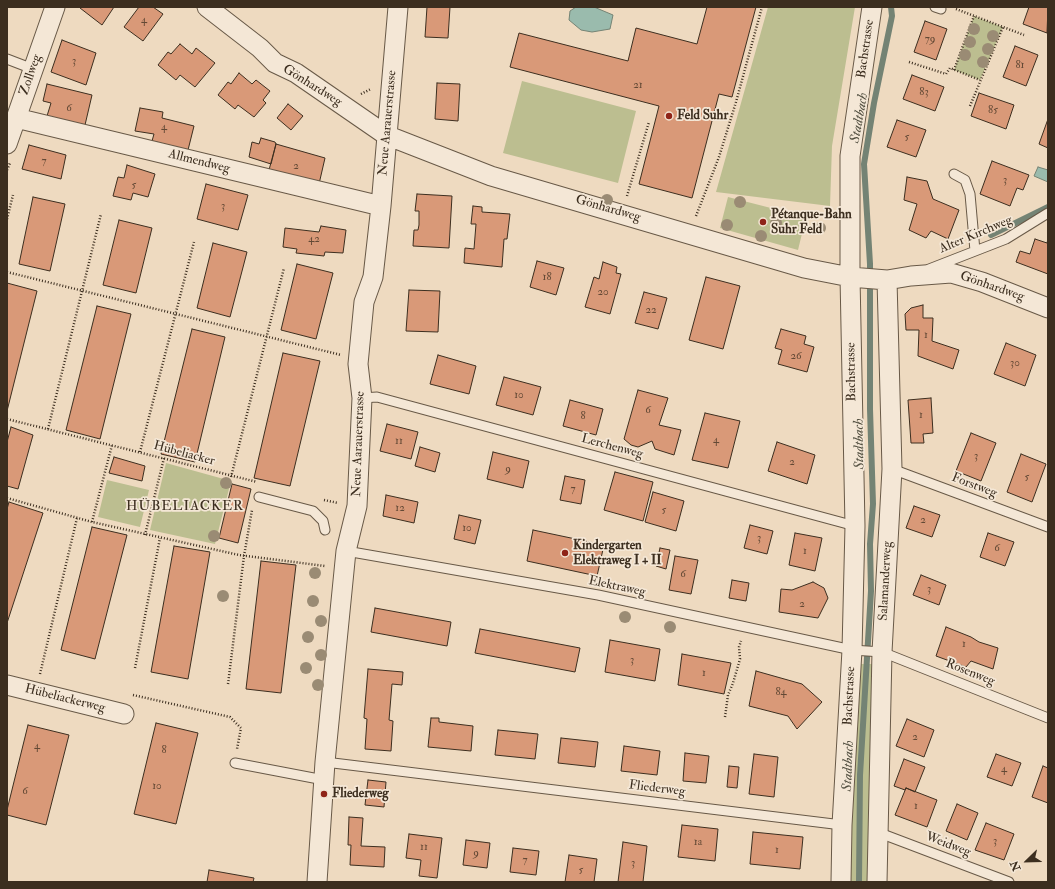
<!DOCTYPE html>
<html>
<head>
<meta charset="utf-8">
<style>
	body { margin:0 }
	#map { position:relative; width:1055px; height:889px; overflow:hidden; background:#eedac0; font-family:"IM FELL Double Pica",serif }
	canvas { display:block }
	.frame { position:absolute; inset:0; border:8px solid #3c2e1f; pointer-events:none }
	.north { position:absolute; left:1007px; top:841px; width:40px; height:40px; -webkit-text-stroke:3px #f4e7d6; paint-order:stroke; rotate:247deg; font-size:11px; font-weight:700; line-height:16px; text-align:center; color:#3c2e1f }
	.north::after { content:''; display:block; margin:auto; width:14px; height:18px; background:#3c2e1f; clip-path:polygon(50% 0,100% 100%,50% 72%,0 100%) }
</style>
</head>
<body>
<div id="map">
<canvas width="1055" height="889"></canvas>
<div class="frame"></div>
<div class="north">N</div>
</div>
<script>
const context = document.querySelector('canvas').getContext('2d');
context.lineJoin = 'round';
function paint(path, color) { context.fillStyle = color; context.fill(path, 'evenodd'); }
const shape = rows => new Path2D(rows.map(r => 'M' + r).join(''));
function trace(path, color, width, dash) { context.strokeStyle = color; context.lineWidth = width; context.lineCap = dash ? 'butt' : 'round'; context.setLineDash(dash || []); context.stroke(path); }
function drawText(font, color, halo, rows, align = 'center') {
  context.font = font + ' "IM FELL Double Pica",serif'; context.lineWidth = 3.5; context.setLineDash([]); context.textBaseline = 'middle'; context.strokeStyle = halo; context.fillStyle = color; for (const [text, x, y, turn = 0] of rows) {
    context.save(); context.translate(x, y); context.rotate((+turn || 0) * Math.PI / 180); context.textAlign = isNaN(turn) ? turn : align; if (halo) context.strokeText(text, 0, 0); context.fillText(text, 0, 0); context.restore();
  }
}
paint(shape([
	[768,7,855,7,832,146,830,206,716,192],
	[974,16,1003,27,980,80,954,70],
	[522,81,636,111,618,183,503,153],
	[728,197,806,217,798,250,720,228],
	[166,463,231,481,215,544,150,530],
	[107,480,149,490,140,527,98,517],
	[857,664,874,664,871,882,850,882]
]), '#bcbe90');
const water = shape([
	[576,7,594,7,613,15,610,29,592,32,581,30,569,20,570,11,576,7],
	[1038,167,1048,170,1048,182,1034,176,1038,167]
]);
paint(water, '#9abbad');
trace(water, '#748374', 1);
trace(shape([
	[991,235,1048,207],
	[859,882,860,775,871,591,870,544,873,504,870,409,870,264,864,164,874,103,892,16,891,7]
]), '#748374', 6);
const building = shape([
	[81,7,114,7,102,25,80,8,81,7],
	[139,7,153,7,163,14,143,41,124,27,139,7],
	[427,7,450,7,448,38,425,37,427,7],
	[707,7,756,7,732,97,719,94,692,198,639,184,659,106,510,67,519,33,628,61,636,28,697,44,707,7],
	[1029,7,1048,7,1047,33,1023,24,1029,7],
	[925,21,947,29,936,60,914,52,925,21],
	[62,40,96,53,86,85,51,72,62,40],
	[180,44,192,54,196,48,215,63,195,87,180,75,176,80,158,65,168,52,171,54,180,44],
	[1015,46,1038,55,1026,86,1003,77,1015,46],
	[239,73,252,84,256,80,270,91,263,100,266,103,254,117,238,105,235,109,218,95,228,82,231,84,239,73],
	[912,75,944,87,935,111,903,99,912,75],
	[437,83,460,84,458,121,435,119,437,83],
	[47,84,92,95,85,125,47,116,51,103,43,101,47,84],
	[979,93,1014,105,1006,129,971,116,979,93],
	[288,104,303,116,291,130,277,118,288,104],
	[140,108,163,112,162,118,194,126,188,150,152,141,154,134,135,131,140,108],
	[1048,119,1048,148,1039,144,1048,119],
	[897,120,926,130,916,157,887,147,897,120],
	[261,138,275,142,276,144,271,164,249,157,252,142,259,144,261,138],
	[276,144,325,158,319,184,269,170,276,144],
	[29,145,66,155,61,179,22,169,29,145],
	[992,161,1029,175,1023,190,1017,188,1010,206,980,194,992,161],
	[127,165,155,174,148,197,133,193,131,200,113,196,118,177,124,178,127,165],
	[907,177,927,181,933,199,959,210,948,239,931,231,926,238,909,230,917,204,904,200,907,177],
	[206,184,248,195,238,230,197,219,206,184],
	[417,194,452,196,449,248,413,246,414,230,418,230,419,225,419,211,415,211,417,194],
	[33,197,65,204,50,271,19,264,33,197],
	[473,206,482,207,482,212,510,214,507,239,504,239,502,267,464,263,465,248,474,249,476,224,471,224,473,206],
	[119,220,152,228,136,293,103,285,119,220],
	[321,226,346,230,343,253,325,252,324,256,296,253,297,249,283,247,285,228,319,232,321,226],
	[1035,239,1047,243,1048,239,1048,274,1016,262,1020,251,1030,254,1035,239],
	[213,243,247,252,230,317,197,308,213,243],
	[537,261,564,268,556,295,530,287,537,261],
	[603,262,617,267,616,273,621,274,610,314,585,307,594,277,599,279,603,262],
	[297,264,333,273,316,339,281,330,297,264],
	[706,277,740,286,723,349,689,340,706,277],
	[7,283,37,291,7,411,7,283],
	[409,290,440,291,438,332,406,331,409,290],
	[644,292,667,298,658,329,635,323,644,292],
	[923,305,923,318,933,318,932,341,959,350,953,369,918,356,919,330,906,330,905,314,911,308,923,305],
	[97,306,131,314,100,439,66,430,97,306],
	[192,329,225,337,195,462,161,454,192,329],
	[781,329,806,336,804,344,814,347,807,372,778,364,782,350,775,348,781,329],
	[1006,343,1036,355,1025,386,994,374,1006,343],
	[283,353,320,361,290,486,254,478,283,353],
	[438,355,476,366,469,394,430,384,438,355],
	[504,377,541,387,533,415,496,405,504,377],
	[638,390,668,398,659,425,681,430,674,455,655,449,652,441,638,447,631,445,624,439,638,390],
	[931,398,933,433,923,434,924,443,911,443,908,400,931,398],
	[570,400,603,409,596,435,563,426,570,400],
	[705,413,740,421,728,468,692,460,705,413],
	[387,424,418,432,411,459,380,451,387,424],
	[11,427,33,435,18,489,7,486,7,442,11,427],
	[971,433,996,443,981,481,956,471,971,433],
	[777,442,815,455,807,484,768,471,777,442],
	[420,447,440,453,435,472,415,466,420,447],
	[493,452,529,461,523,488,487,479,493,452],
	[1021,454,1046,464,1032,502,1007,492,1021,454],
	[114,457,145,466,142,481,109,473,114,457],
	[615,472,653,482,643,521,604,510,615,472],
	[565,476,585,480,581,504,560,500,565,476],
	[232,484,251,489,238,543,219,538,232,484],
	[653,492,684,501,676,531,645,522,653,492],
	[386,495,418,502,414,523,383,516,386,495],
	[9,502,43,513,7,623,7,509,9,502],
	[914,506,940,515,932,537,906,528,914,506],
	[459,515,481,520,475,544,454,539,459,515],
	[750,525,773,531,767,554,744,548,750,525],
	[92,527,127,535,95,659,61,650,92,527],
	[533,530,604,545,597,576,527,561,533,530],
	[795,533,822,538,815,571,789,565,795,533],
	[988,533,1014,542,1005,566,980,557,988,533],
	[174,546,210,552,188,679,151,672,174,546],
	[660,548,670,550,666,569,656,566,660,548],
	[675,556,698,560,691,594,669,590,675,556],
	[261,561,296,565,281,693,246,689,261,561],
	[921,575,946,585,939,605,913,595,921,575],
	[732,580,749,583,746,601,729,598,732,580],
	[813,582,824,588,828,598,818,618,779,612,781,589,792,590,813,582],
	[375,608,451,622,447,646,371,632,375,608],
	[946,627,971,637,979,642,998,648,993,669,971,661,966,667,936,656,946,627],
	[480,629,580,648,575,672,475,653,480,629],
	[610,640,660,649,655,681,605,672,610,640],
	[682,654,731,663,724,694,678,685,682,654],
	[368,669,403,672,402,685,392,684,389,720,393,721,391,751,365,749,367,719,364,718,364,717,368,669],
	[756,671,802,684,822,702,797,729,788,716,749,706,756,671],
	[431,718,439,718,439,722,473,726,471,751,428,747,431,718],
	[907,719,934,730,924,757,896,746,907,719],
	[156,723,198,733,176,824,134,814,156,723],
	[28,725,69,735,46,825,7,815,7,810,28,725],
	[498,730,538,734,535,759,495,755,498,730],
	[561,738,598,742,595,767,558,763,561,738],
	[624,746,660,751,657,775,621,771,624,746],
	[685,753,709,756,706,783,683,781,685,753],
	[754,754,778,757,774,797,749,794,754,754],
	[996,754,1021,763,1012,786,987,777,996,754],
	[904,759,925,767,915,792,906,788,905,790,894,786,904,759],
	[729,766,739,767,737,788,727,787,729,766],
	[1043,766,1048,768,1048,803,1032,797,1043,766],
	[368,780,386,782,384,807,365,805,368,780],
	[906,788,937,800,927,827,895,815,906,788],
	[957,804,978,813,967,840,946,831,957,804],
	[349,817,363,818,361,846,385,847,384,867,350,865,351,845,348,845,349,817],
	[986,823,1014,834,1004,860,975,850,986,823],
	[682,825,718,829,715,861,678,857,682,825],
	[753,832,803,837,800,869,750,864,753,832],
	[409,834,442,838,437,878,419,876,421,860,406,858,409,834],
	[466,840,490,843,487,868,463,865,466,840],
	[623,842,647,846,643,882,618,882,623,842],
	[513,848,539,851,536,875,510,872,513,848],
	[569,855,597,859,594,882,565,882,569,855],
	[209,870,254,878,253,882,207,882,209,870]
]);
paint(building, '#d99978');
trace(building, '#3c2e1f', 1);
const service = shape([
	[935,7,941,9],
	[7,59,33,69],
	[954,174,965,180,970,194,975,251],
	[929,269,1006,239,1048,213],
	[362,398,377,397,855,526],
	[892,469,1048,527],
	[259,497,313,511,323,521,325,530],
	[346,551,598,595,852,650,882,652,1048,718],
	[325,762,842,825],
	[235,763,324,780],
	[877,832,1009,882]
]);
const minor = shape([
	[207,7,260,48,275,63,296,73,386,135,491,176,804,268,850,277,887,280,911,276,951,273,982,282,1048,308],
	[16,118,381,206],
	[7,144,55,7],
	[7,685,124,714],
	[317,882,325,762,346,551,357,506,362,398,358,364,364,302,373,277,381,206,398,7],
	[841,882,842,825,852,650,855,526,850,277,850,156,872,7],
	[877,882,882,652,892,469,887,280]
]);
trace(service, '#685947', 11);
trace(minor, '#685947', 21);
trace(shape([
	[956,9,1024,35],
	[909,62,946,74,950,68,980,80],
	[954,70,974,16],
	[361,94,371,89],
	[970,106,1003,27],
	[7,170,10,163],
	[627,196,649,122],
	[696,216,719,157,736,102,762,7],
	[7,219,13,195],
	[7,272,341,355],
	[7,419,257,482],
	[48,429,101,214],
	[140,452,194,242],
	[231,477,284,268],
	[7,498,92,522,239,555,325,566],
	[324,500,338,503],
	[92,522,112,445],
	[145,535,164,458],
	[135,668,160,538],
	[40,674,77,518],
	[228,684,244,556,252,510],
	[133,695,230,717,241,728,237,749],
	[725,717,728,695,733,683,740,659,739,647,741,641]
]), '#3c2e1f', 2.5, [1, 2]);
trace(service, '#f4e7d6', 9);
trace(minor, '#f4e7d6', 19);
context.fillStyle = '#9a8b74';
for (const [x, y] of [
	[974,29],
	[993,36],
	[970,42],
	[988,49],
	[965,55],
	[983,62],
	[607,200],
	[740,202],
	[776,223],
	[727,225],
	[820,228],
	[761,236],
	[226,483],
	[214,536],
	[315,573],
	[223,596],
	[313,601],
	[625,617],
	[321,621],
	[670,627],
	[308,637],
	[321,655],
	[306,668],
	[318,685]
]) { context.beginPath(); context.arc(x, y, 6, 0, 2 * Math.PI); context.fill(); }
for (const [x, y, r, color] of [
	[669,116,4,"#8f2418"],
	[763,222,4,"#8f2418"],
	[565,553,4,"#8f2418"],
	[324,794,4,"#8f2418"]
]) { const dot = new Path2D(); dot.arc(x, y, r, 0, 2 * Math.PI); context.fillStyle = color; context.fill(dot); trace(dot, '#f4e7d6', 1.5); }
drawText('11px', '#634935', null, [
	["4",144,21],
	["79",930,40],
	["3",74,62],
	["81",1020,66],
	["21",638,86],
	["83",924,93],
	["6",69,109],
	["85",993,111],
	["4",164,128],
	["5",907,138],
	["7",44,162],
	["2",296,167],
	["3",1005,181],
	["5",134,186],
	["3",223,207],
	["42",314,240],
	["18",547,278],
	["20",603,293],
	["22",651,311],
	["1",926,336],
	["26",796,357],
	["30",1015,364],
	["10",519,396],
	["6",648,411],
	["1",921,416],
	["8",583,417],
	["4",716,441],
	["11",399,442],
	["3",976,457],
	["2",792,463],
	["9",508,470],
	["5",1027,478],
	["7",573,490],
	["12",400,509],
	["5",664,511],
	["2",923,521],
	["10",467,529],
	["3",759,539],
	["6",997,549],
	["1",805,552],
	["6",683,575],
	["3",929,590],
	["2",802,605],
	["1",964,645],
	["3",632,661],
	["1",704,674],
	["84",781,693],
	["2",915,738],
	["4",37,747],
	["8",164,751],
	["4",1004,770],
	["10",157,787],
	["6",25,792],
	["1",916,807],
	["3",995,842],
	["1a",698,843],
	["11",424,848],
	["1",777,851],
	["9",476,854],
	["7",525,861],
	["3",633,864],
	["5",581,871]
]);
drawText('13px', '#3c2e1f', '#f4e7d6', [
	["Bachstrasse",866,49,-82],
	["Zollweg",31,75,-71],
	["Gönhardweg",312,86,32],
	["Neue Aarauerstrasse",388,123,-85],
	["Allmendweg",199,162,14],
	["Gönhardweg",608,209,16],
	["Alter Kirchweg",976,235,-23],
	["Gönhardweg",992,287,19],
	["Bachstrasse",852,372,-91],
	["Neue Aarauerstrasse",359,444,-88],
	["Lerchenweg",612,447,15],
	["Hübeliacker",184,454,15],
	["Forstweg",974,486,21],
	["Salamanderweg",886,581,-87],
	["Elektraweg",617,587,12],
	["Rosenweg",970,673,22],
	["Bachstrasse",850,696,-87],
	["Hübeliackerweg",65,699,14],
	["Fliederweg",657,789,7],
	["Weidweg",948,845,21]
]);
drawText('bold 13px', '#3c2e1f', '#f4e7d6', [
	["Feld Suhr",677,116],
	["Pétanque-Bahn",771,215],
	["Suhr Feld",771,230],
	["Kindergarten",573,546],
	["Elektraweg I + II",573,561],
	["Fliederweg",332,794]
], 'left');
drawText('italic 14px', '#545142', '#f4e7d6', [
	["Stadtbach",860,118,-80],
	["Stadtbach",860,444,-91],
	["Stadtbach",849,766,-88]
]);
context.letterSpacing = '1px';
drawText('14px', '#3c2e1f', '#f4e7d6', [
	["HÜBELIACKER",185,507]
]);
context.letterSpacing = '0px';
</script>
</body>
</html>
